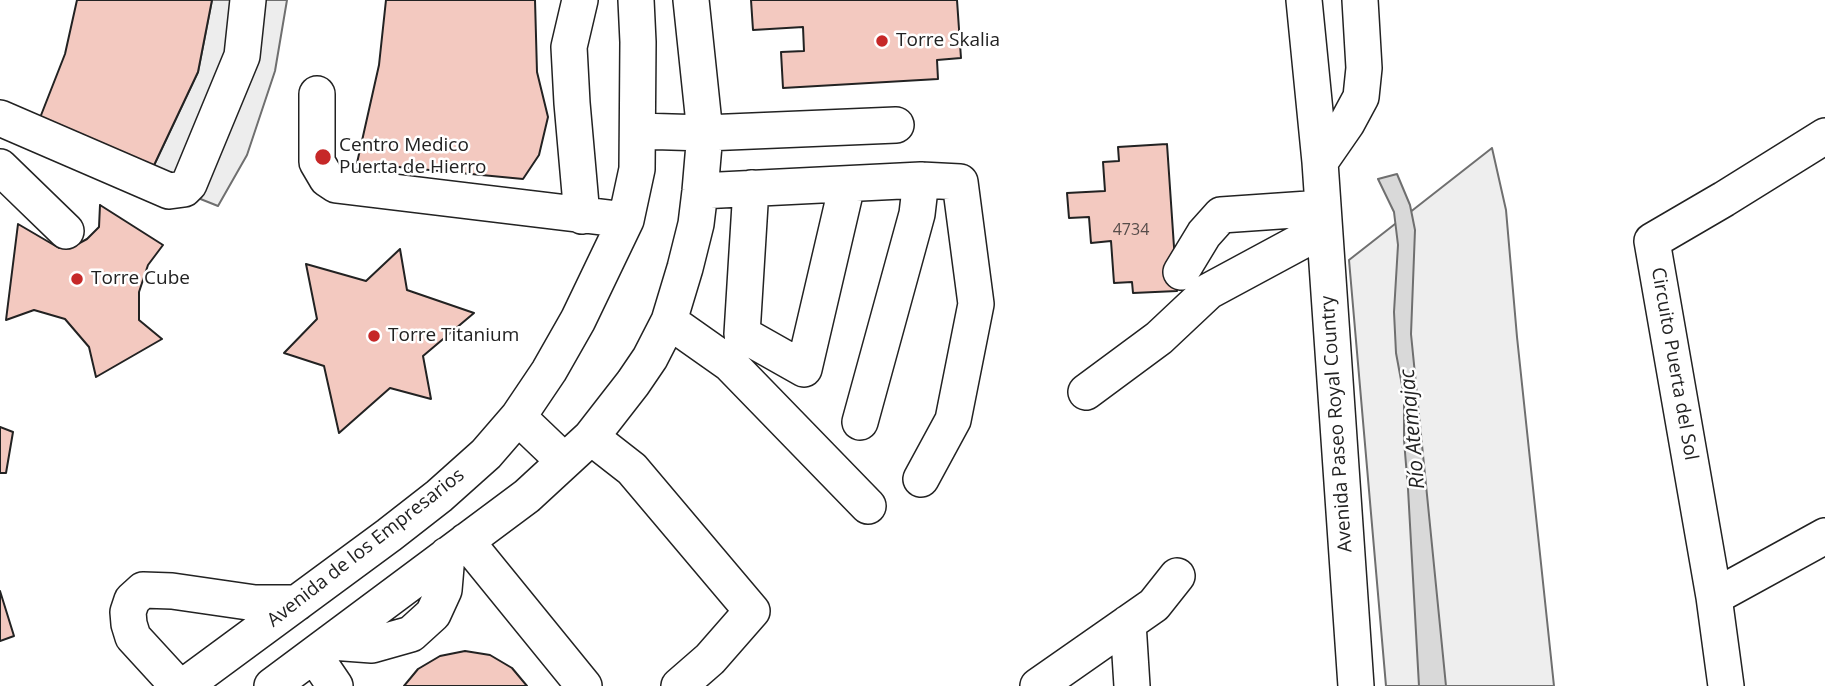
<!DOCTYPE html>
<html>
<head>
<meta charset="utf-8">
<style>
	body { margin:0 }
	canvas { display:block; background:#fff }
</style>
</head>
<body>
<canvas width="1825" height="686"></canvas>
<script>
const context = document.querySelector('canvas').getContext('2d');
context.lineJoin = 'round';
function paint(path, color) { context.fillStyle = color; context.fill(path, 'evenodd'); }
const shape = rows => new Path2D(rows.map(r => 'M' + r).join(''));
function trace(path, color, width, dash) { context.strokeStyle = color; context.lineWidth = width; context.lineCap = dash ? 'butt' : 'round'; context.setLineDash(dash || []); context.stroke(path); }
function drawText(font, color, halo, rows, align = 'center') {
  context.font = font + ' "Open Sans",sans-serif'; context.lineWidth = 5; context.setLineDash([]); context.textBaseline = 'middle'; context.strokeStyle = halo; context.fillStyle = color; for (const [text, x, y, turn = 0] of rows) {
    context.save(); context.translate(x, y); context.rotate((+turn || 0) * Math.PI / 180); context.textAlign = isNaN(turn) ? turn : align; if (halo) context.strokeText(text, 0, 0); context.fillText(text, 0, 0); context.restore();
  }
}
const green = shape([
	[1492,148,1506,210,1517,337,1554,686,1386,686,1349,260,1492,148]
]);
paint(green, '#eee');
trace(green, '#6f6f6f', 2);
const parking = shape([
	[212,0,287,0,275,71,247,155,218,206,148,178,198,72,212,0]
]);
paint(parking, '#ededed');
trace(parking, '#6f6f6f', 2);
const water = shape([
	[1397,174,1410,205,1415,230,1411,334,1446,686,1419,686,1408,489,1404,440,1404,396,1396,353,1394,312,1398,245,1394,212,1378,179,1397,174]
]);
paint(water, '#d9d9d9');
trace(water, '#6f6f6f', 2);
const building = shape([
	[77,0,212,0,198,72,148,178,36,128,65,54,77,0],
	[386,0,535,0,537,72,548,117,539,155,523,179,357,163,379,65,386,0],
	[751,0,957,0,961,58,937,60,938,79,783,88,781,52,804,51,803,27,753,30,751,0],
	[1167,144,1177,291,1133,293,1132,282,1114,283,1111,241,1091,243,1089,217,1069,218,1067,193,1105,191,1103,162,1119,161,1118,147,1167,144],
	[100,205,163,245,148,265,139,292,139,320,162,339,96,377,89,347,65,319,34,310,6,320,18,224,59,248,74,246,87,239,99,227,100,205],
	[400,249,407,290,474,313,423,356,431,399,390,388,339,433,324,366,284,353,317,319,306,264,366,281,400,249],
	[0,427,13,432,6,473,0,473,0,427],
	[0,591,14,636,0,641,0,591],
	[465,651,490,655,512,668,527,686,404,686,418,669,440,656,465,651]
]);
paint(building, '#f3c9c0');
trace(building, '#222', 2);
const minor = shape([
	[580,0,569,47,572,103,582,216],
	[1304,0,1320,162,1356,686],
	[317,94,317,162,327,179,336,185,626,220],
	[0,118,169,191,184,189,189,184,242,56,248,0],
	[638,131,705,133,896,125],
	[1320,162,1347,123,1361,97,1364,68,1360,0],
	[0,167,66,231],
	[751,188,742,334,804,369,847,185],
	[700,191,921,180,960,182,976,304,953,420,921,479],
	[1181,272,1204,234,1221,215,1323,208],
	[669,321,730,364,868,506],
	[1086,392,1159,338,1209,291,1324,229],
	[518,417,564,461],
	[860,422,917,214,921,180],
	[591,437,632,469,752,611,710,659,679,686],
	[466,541,584,686],
	[1714,597,1825,536],
	[1128,623,1132,686],
	[331,642,372,645,411,634,433,614,444,590,447,555],
	[314,655,335,686],
	[178,686,133,637,129,624,128,612,132,600,143,590,172,591,255,603,297,603],
	[184,686,389,535,439,496,486,454,518,417,549,371,578,320,626,220,637,169,638,42,636,0],
	[272,686,527,496,591,437,633,383,650,358,669,321,685,268,696,224,700,191,705,133,691,0],
	[1038,686,1154,605,1177,576],
	[1726,686,1714,597,1652,241,1724,199,1825,136]
]);
trace(minor, '#222', 38);
trace(minor, '#fff', 35);
for (const [x, y, r, color] of [
	[882,41,7,"#c62828"],
	[323,157,9,"#c62828"],
	[77,279,7,"#c62828"],
	[374,336,7,"#c62828"]
]) { const dot = new Path2D(); dot.arc(x, y, r, 0, 2 * Math.PI); context.fillStyle = color; context.fill(dot); trace(dot, '#fff', 2.5); }
drawText('16px', '#564c4a', null, [
	["4734",1131,230]
]);
drawText('19px', '#222', '#fff', [
	["Torre Skalia",896,41],
	["Centro Medico",339,146],
	["Puerta de Hierro",339,168],
	["Torre Cube",91,279],
	["Torre Titanium",388,336]
], 'left');
drawText('19px', '#222', '#fff', [
	["Circuito Puerta del Sol",1674,364,80],
	["Avenida Paseo Royal Country",1337,424,-94],
	["Avenida de los Empresarios",366,548,-38]
]);
drawText('italic 21px', '#222', '#fff', [
	["Río Atemajac",1413,429,-95]
]);
</script>
</body>
</html>
